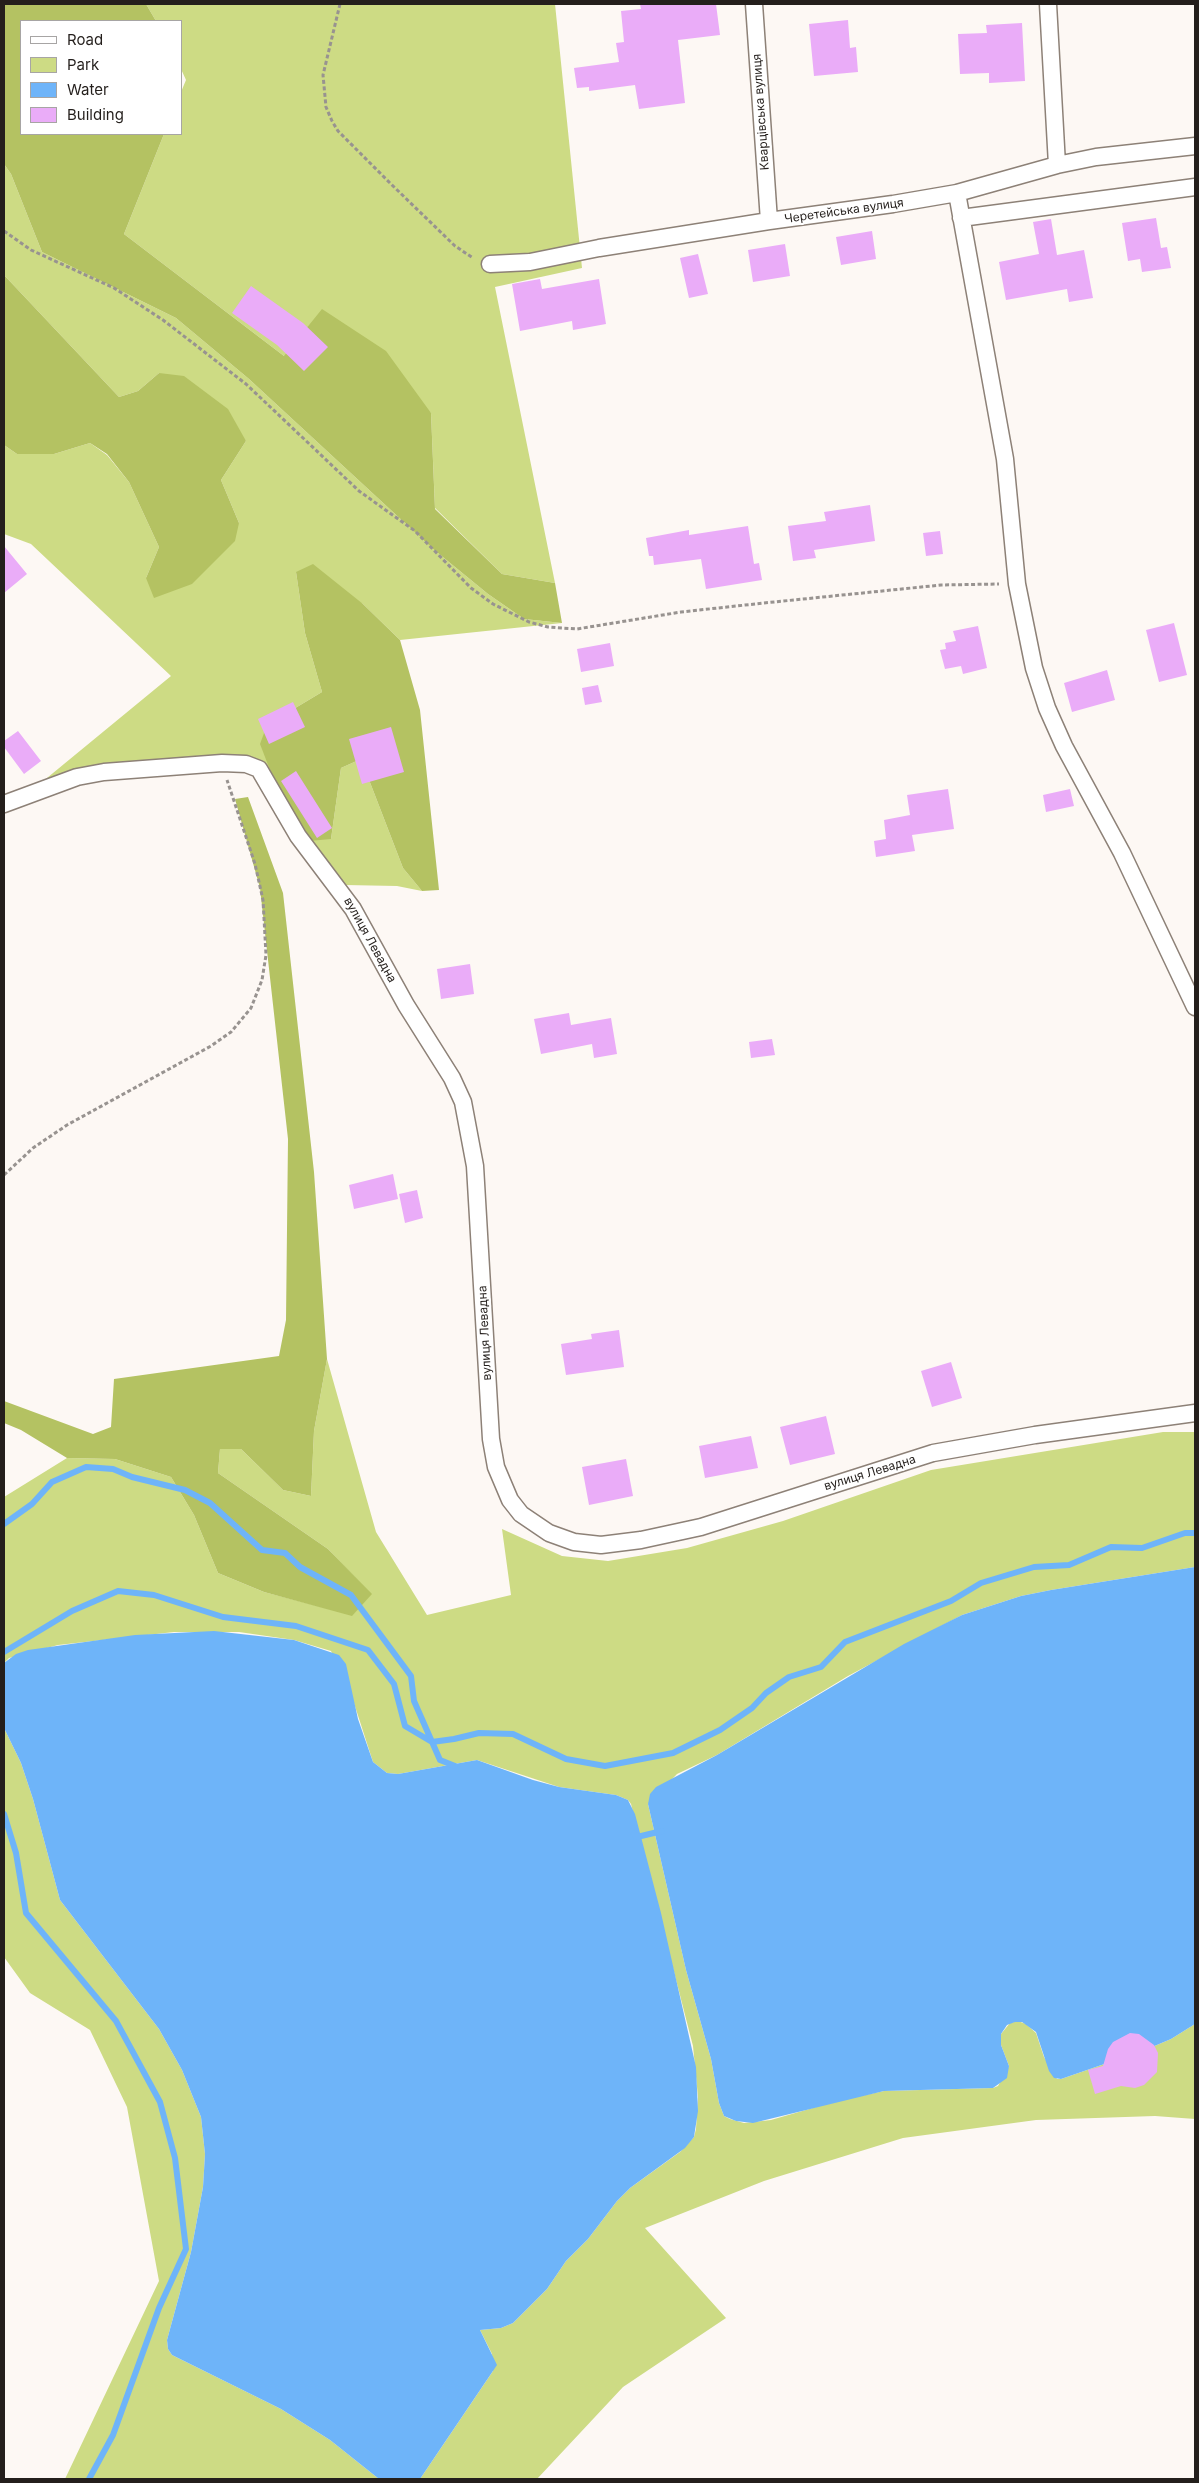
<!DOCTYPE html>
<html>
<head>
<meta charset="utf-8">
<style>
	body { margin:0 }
	#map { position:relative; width:1199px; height:2483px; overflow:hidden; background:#fdf8f4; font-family:Inter,sans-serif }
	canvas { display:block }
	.frame { position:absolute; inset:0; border:5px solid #241f1c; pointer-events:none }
	.legend { position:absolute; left:20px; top:20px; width:162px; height:115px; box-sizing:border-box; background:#fff; border:1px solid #a7a5a4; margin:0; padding:6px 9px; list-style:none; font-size:15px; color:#241f1c }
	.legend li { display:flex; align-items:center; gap:10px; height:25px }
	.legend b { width:25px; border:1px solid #a7a5a4 }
</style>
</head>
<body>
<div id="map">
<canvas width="1199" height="2483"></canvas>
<div class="frame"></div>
<ul class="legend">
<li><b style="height:6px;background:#fff"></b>Road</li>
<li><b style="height:14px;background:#cddb84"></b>Park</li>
<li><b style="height:14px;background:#6eb4f9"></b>Water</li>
<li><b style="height:14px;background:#eaacf8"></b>Building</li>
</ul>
</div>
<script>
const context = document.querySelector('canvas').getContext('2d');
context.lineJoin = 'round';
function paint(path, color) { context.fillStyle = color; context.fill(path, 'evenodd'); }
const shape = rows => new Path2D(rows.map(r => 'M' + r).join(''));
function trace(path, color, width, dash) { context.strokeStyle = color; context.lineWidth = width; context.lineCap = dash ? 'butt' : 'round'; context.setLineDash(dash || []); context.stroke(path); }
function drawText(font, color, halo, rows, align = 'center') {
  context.font = font + ' Inter,sans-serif'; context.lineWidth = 4; context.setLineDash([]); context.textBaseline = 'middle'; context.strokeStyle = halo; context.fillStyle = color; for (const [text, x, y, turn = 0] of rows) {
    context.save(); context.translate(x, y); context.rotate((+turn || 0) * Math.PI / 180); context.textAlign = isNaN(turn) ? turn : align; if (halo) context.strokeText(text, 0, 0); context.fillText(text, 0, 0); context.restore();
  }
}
paint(shape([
	[146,4,555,4,582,268,495,287,555,583,502,574,435,508,431,413,284,356,124,234,164,134,181,134,181,92,186,80,181,69,181,21,156,21],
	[4,164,11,174,42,252,176,318,249,379,433,549,488,594,524,619,562,623,400,640,363,604,296,572,305,633,322,692,267,725,331,839,341,768,361,759,403,868,422,891,397,886,345,885,252,770,163,762,19,801,171,676,31,544,4,534,4,445,17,454,54,454,90,443,107,455,129,482,159,547,146,578,239,523,221,480,246,441,159,373,138,391,119,397,4,275],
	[327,1359,376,1532,427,1615,511,1595,502,1529,562,1556,608,1561,687,1548,783,1521,931,1470,1163,1432,1195,1432,1195,1567,1051,1590,1021,1596,962,1615,848,1676,717,1755,677,1774,648,1804,686,1970,711,2059,719,2103,724,2116,730,2119,744,2123,771,2120,837,2101,884,2091,993,2088,998,2086,1009,2066,1001,2045,1001,2034,1010,2023,1018,2021,1026,2024,1036,2033,1044,2057,1057,2079,1061,2079,1145,2050,1171,2039,1195,2024,1195,2119,1155,2116,1036,2120,903,2138,764,2181,645,2228,726,2318,623,2387,537,2479,420,2479,493,2371,492,2354,480,2330,501,2328,513,2323,547,2289,566,2261,588,2239,617,2201,630,2188,680,2152,694,2137,696,2129,698,2097,693,2046,631,1804,628,1800,616,1795,559,1787,477,1760,398,1774,387,1773,373,1762,353,1700,331,1651,294,1640,239,1632,174,1632,58,1645,9,1658,4,1663,4,1497,67,1458,115,1459,171,1477,194,1515,218,1573,264,1592,352,1615,371,1594,328,1549,218,1473,220,1449,241,1449,283,1490,311,1496,314,1431],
	[4,1728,21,1763,33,1799,60,1900,159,2029,182,2070,201,2117,205,2154,203,2187,191,2252,167,2340,168,2349,172,2355,281,2409,330,2440,379,2479,65,2479,159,2281,127,2107,90,2030,30,1993,4,1957]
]), '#cddb84');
paint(shape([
	[4,4,146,4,156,21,21,21,21,134,164,134,124,234,284,356,322,309,386,351,431,413,435,509,502,574,555,583,562,623,524,619,488,594,433,549,249,379,176,318,42,252,11,174,4,164],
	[4,275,119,397,138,391,159,373,184,376,228,409,246,441,221,480,239,523,235,541,192,584,154,598,146,578,159,547,129,482,107,454,90,443,54,454,17,454,4,445],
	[313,564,363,604,400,640,420,710,439,890,422,891,403,868,361,759,341,768,331,839,309,841,287,814,260,744,267,725,322,692,305,633,296,572],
	[248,797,283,893,314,1172,327,1359,314,1431,311,1496,283,1490,241,1449,220,1449,218,1473,328,1549,372,1594,352,1616,264,1592,218,1573,194,1515,171,1477,115,1459,67,1458,21,1430,4,1423,4,1401,93,1434,111,1427,114,1379,279,1356,286,1320,288,1139,260,888,235,799]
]), '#b4c262');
paint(shape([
	[1195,1567,1195,2024,1171,2039,1145,2050,1061,2079,1054,2078,1049,2071,1036,2032,1022,2022,1015,2022,1007,2025,1001,2034,1001,2045,1009,2066,1007,2078,993,2088,884,2091,753,2123,736,2121,724,2116,719,2103,711,2059,686,1970,648,1804,650,1794,656,1787,717,1755,904,1644,962,1615,1021,1596,1051,1590],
	[214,1631,294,1640,339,1655,346,1664,358,1719,373,1762,387,1773,398,1774,477,1760,533,1780,559,1787,616,1795,628,1800,635,1814,661,1913,696,2067,698,2111,694,2137,685,2148,630,2188,617,2201,588,2239,566,2261,547,2289,513,2323,501,2328,480,2330,497,2365,420,2479,379,2479,330,2440,281,2409,172,2355,168,2349,167,2340,191,2252,203,2187,205,2154,201,2117,182,2070,159,2029,60,1900,33,1799,21,1763,4,1728,4,1663,16,1654,28,1650,135,1635]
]), '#6eb4f9');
trace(shape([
	[4,1524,32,1504,52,1482,86,1467,113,1469,132,1477,185,1490,210,1503,262,1550,285,1553,300,1567,351,1595,411,1676,414,1701,440,1760,455,1766],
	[4,1652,72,1611,118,1591,154,1595,223,1617,296,1626,368,1650,394,1684,405,1726,432,1742,454,1739,479,1733,513,1734,566,1759,605,1766,673,1753,720,1730,752,1708,766,1693,789,1677,821,1667,845,1642,951,1601,981,1583,1034,1567,1069,1565,1111,1547,1142,1548,1185,1533,1195,1533],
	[4,1814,16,1853,26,1913,116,2021,160,2102,175,2158,186,2249,159,2308,113,2435,89,2479],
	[634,1834,637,1837,662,1831]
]), '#6eb4f9', 6);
paint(shape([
	[640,4,716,4,720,35,678,40,685,103,639,109,635,85,589,91,589,87,577,88,574,68,619,62,616,43,624,42,621,11,641,9],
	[848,20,850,48,856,47,858,72,814,76,809,24],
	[1022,23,1025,81,989,83,989,73,960,74,958,34,987,33,986,25],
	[1156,218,1161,248,1167,247,1171,268,1142,272,1140,259,1128,261,1122,223],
	[1051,219,1057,255,1084,250,1093,298,1069,302,1067,289,1006,300,999,262,1039,254,1033,222],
	[872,231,876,259,841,265,836,237],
	[785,244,790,276,753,282,748,250],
	[698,254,708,294,689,298,680,258],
	[540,279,542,289,599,279,606,324,573,330,572,321,520,331,512,284],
	[251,286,303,323,328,347,304,371,277,345,232,313],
	[870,505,875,541,814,550,816,558,793,561,788,526,826,521,824,512],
	[748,526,754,564,759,563,762,580,706,589,701,559,654,565,653,556,649,556,646,538,689,530,689,535],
	[940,531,943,554,926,556,923,533],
	[4,546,27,574,4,593],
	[1174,623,1187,675,1159,682,1146,630],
	[978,626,987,668,963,674,961,666,945,669,940,650,946,649,945,643,956,641,953,631],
	[610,643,614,666,581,672,577,649],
	[1107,670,1115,700,1072,712,1064,683],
	[598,685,602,702,585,705,582,688],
	[293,702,305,727,269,744,258,719],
	[391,727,404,772,362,784,349,739],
	[18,731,41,761,24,774,4,747,4,741],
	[296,771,332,828,317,838,281,781],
	[948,789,954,829,912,835,915,851,876,857,874,841,886,839,884,820,910,815,907,795],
	[1070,789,1074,806,1046,812,1043,795],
	[470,964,474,994,441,999,437,969],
	[569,1013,571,1025,611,1018,617,1054,594,1058,592,1044,541,1054,534,1019],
	[772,1039,775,1055,751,1058,749,1042],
	[393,1174,398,1199,354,1209,349,1185],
	[417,1190,423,1218,405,1223,399,1194],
	[619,1330,624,1367,566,1375,561,1344,592,1339,591,1334],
	[951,1362,962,1398,932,1407,921,1371],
	[826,1416,835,1454,790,1465,780,1427],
	[751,1436,758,1468,705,1478,699,1446],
	[626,1459,633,1496,589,1505,582,1467],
	[1130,2033,1139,2034,1154,2045,1158,2053,1157,2072,1144,2085,1135,2088,1121,2086,1095,2094,1088,2070,1103,2066,1108,2049,1113,2042]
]), '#eaacf8');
const street = shape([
	[754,4,769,221],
	[1048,4,1057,165],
	[957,193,1005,459,1017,584,1034,668,1047,708,1064,746,1122,853,1195,1007],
	[961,218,1195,187],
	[490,264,530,262,599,248,769,221,893,204,957,193,1057,165,1096,157,1195,146],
	[4,804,77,777,104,772,222,763,246,764,259,769,298,836,353,909,406,1005,452,1078,463,1102,475,1166,491,1439,496,1467,510,1500,521,1514,549,1533,574,1542,601,1545,641,1540,701,1527,933,1453,1035,1435,1195,1413]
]);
trace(street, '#8d8177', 19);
trace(shape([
	[340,4,323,75,326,107,332,121,338,131,392,185,455,246,473,258],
	[4,231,31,250,114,288,163,320,246,384,359,491,415,531,471,588,493,604,529,622,548,627,577,629,681,612,764,603,941,585,999,584],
	[4,1175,33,1148,67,1125,211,1046,231,1032,251,1008,262,980,266,955,263,900,255,864,227,780]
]), '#989390', 3, [4, 2.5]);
trace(street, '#fff', 16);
drawText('12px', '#241f1c', '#fff', [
	["Кварцівська вулиця",761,112,-94],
	["Черетейська вулиця",844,211,-8],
	["вулиця Левадна",370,940,61],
	["вулиця Левадна",485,1333,-93],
	["вулиця Левадна",870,1473,-17]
]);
</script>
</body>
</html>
